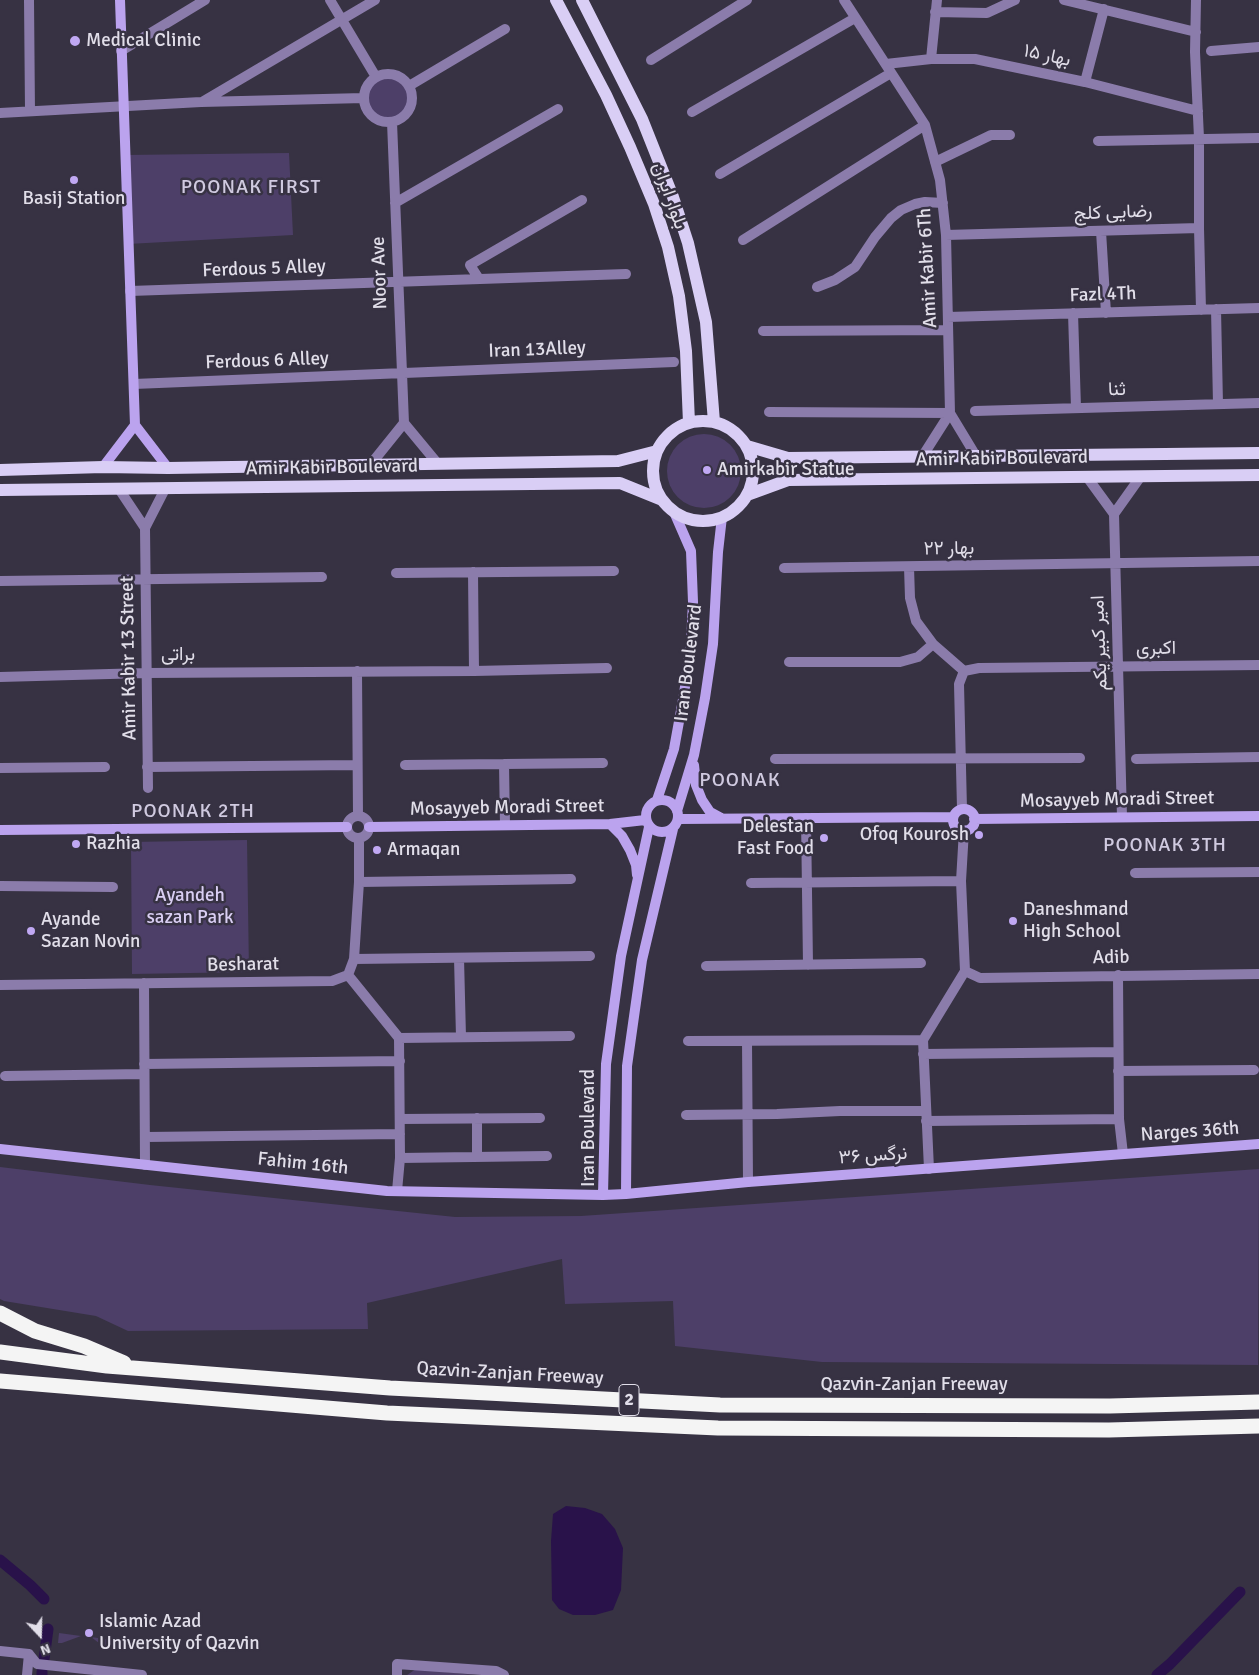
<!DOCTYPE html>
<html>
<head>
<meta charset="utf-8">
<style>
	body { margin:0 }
	#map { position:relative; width:1259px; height:1675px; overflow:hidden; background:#373243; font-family:Signika,sans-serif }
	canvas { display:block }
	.north { position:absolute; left:15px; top:1610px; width:50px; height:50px; -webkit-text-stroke:4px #373243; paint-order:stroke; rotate:159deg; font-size:14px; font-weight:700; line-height:20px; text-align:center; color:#e1dee9 }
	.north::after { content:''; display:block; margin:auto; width:18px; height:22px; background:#e1dee9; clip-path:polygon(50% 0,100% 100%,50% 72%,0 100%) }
</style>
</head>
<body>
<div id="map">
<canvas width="1259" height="1675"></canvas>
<div class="north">N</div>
</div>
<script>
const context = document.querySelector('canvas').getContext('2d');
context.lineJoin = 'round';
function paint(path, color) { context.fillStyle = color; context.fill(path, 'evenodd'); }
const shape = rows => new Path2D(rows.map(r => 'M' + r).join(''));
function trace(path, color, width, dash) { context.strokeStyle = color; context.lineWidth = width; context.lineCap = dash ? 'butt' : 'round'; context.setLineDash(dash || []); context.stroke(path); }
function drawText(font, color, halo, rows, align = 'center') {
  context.font = font + ' Signika,Vazirmatn,sans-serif'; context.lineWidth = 5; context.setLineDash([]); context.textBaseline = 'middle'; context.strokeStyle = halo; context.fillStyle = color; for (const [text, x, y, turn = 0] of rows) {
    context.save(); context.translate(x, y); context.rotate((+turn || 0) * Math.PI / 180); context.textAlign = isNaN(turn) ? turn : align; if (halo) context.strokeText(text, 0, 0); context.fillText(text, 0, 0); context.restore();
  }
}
paint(shape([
	[391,74,398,76,410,85,412,101,410,108,406,115,399,119,392,122,384,122,376,119,370,113,366,106,364,98,366,90,370,83,383,75],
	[289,153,293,235,128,244,125,155],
	'667 471a37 37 0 1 1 74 0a37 37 0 1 1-74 0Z',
	[247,840,249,972,132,974,131,842],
	[0,1167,150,1185,455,1217,581,1216,1259,1169,1258,1365,822,1362,675,1346,673,1301,565,1304,562,1259,367,1303,368,1329,128,1331,96,1316,4,1301,0,1299],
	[59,1633,81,1636,62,1643,58,1643],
	[91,1637,112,1640,112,1649,107,1649],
	[416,1669,474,1675,407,1675]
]), '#4d3f68');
paint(shape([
	[566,1506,585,1508,602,1514,615,1529,623,1548,621,1590,613,1610,595,1615,573,1615,559,1609,552,1600,551,1541,553,1514]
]), '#29124a');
trace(shape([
	[0,1560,30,1585,44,1599],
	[44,1659,48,1629],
	[42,1675,42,1672],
	[1157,1675,1170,1664,1240,1592]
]), '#29124a', 11);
trace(shape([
	[29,0,30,111],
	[330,0,376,77],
	[844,0,925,125,940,180,946,235,950,413,976,456],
	[1064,0,1196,32],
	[1196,0,1195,52,1199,138,1199,228],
	[935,12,987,13,1015,0],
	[121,51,205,0],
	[1211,51,1259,47],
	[931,59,937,0],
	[651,60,747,0],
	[886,64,931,59,975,59,1085,82,1198,111],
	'364 98a24 24 0 1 1 48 0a24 24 0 1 1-48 0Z',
	[1085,82,1104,9],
	[409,86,505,29],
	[202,102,375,0],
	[692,112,855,18],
	[0,113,201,102,364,98],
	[392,122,404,423],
	[1098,141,1259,138],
	[935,162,991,135,1010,135],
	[720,174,891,73],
	[395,203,558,109],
	[1101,231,1106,313],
	[946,235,1199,228,1201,310],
	[743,240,925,125],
	[479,279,470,265,582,200],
	[817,287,835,280,855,267,875,237,891,218,901,210,915,204,925,202,943,203],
	[130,291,626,274],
	[1216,309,1218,404],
	[1073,313,1076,408],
	[948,317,1259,308],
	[763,331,948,330],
	[134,384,674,362],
	[975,411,1259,403],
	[769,412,950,413],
	[404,423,438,464],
	[922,457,950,413],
	[371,464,404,423],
	[1087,477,1114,514,1122,817],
	[119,489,145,528],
	[1114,514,1141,476],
	[909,567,910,598,916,621,933,644,964,671],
	[784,568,1259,561],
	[473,572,474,671],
	[396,573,614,571],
	[0,581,322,577],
	[789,662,900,662,918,657,933,644],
	[357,671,358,816],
	[964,671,979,668,1259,665],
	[0,677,146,673,474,671,607,668],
	[775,759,1080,758],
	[1136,759,1259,757],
	[504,764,505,825],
	[405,765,603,763],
	[147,767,357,765],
	[0,768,105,767],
	[148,788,145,528,165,489],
	[962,809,959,684,964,671],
	'347 827a11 11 0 1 1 22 0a11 11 0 1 1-22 0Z',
	[806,818,808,965],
	[1135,873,1259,872],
	[359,882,571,879],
	[751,883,961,881],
	[0,886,113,887],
	[459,958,461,1037],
	[354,959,590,956],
	[706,966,921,963],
	[965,971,980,978,1259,974],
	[348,975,399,1038,400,1158,397,1191],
	[1118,975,1119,1119,1123,1154],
	[144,983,145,1165],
	[0,985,332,981,348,975,354,959,359,882,359,838],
	[399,1038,570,1036],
	[688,1041,923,1040],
	[747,1041,748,1182],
	[923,1054,1118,1052],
	[144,1064,400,1061],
	[1118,1071,1254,1070],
	[5,1076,144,1074],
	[686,1115,777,1114,840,1111,926,1111],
	[477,1118,477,1157],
	[400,1119,540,1118],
	[926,1121,1119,1119],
	[146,1137,400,1134],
	[400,1158,547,1156],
	[929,1169,923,1040,965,971,961,881,964,830],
	[0,1651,29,1654,37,1664,142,1675],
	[27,1675,29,1654],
	[397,1675,397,1664,496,1671,504,1675]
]), '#8b7cab', 10);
trace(shape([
	[120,0,135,425],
	[135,425,168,468],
	[103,467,135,425],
	[694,765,696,785,702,800,710,812,721,818],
	'646 816a16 16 0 1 1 32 0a16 16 0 1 1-32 0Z',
	[657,800,674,749,684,694,691,642,693,602,691,551,674,512],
	'953 820a11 11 0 1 1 22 0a11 11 0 1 1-22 0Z',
	[677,811,694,755,705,698,713,644,718,552,722,517],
	[678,819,953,817],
	[974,819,1259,816],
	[610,824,622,836,630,850,636,865,637,875],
	[369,827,610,824,645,820],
	[649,827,621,956,606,1064,603,1195,626,1194,748,1182,1259,1144],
	[0,830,347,827],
	[0,1149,387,1191,603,1195],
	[626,1194,627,1066,642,960,673,829]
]), '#bba3ee', 10);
trace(shape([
	[556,0,606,95,630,147,654,204,668,247,679,296,686,351,689,423],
	[582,0,642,119,673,197,688,243,706,322,714,422],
	'653 471a50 50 0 1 1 100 0a50 50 0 1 1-100 0Z',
	[747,446,788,458,1259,453],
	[0,470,103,467,168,468,618,461,657,451],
	[0,490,620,483,662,500],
	[747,495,788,480,1259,475]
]), '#d9cef5', 12);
trace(shape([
	[0,1313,35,1331,84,1346,124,1363],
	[0,1352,107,1366,390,1388,720,1405,1110,1406,1259,1402],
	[0,1381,387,1413,718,1428,1109,1430,1259,1426]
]), '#f4f4f4', 15);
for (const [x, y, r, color] of [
	[75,41,6,"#c0a8f3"],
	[74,180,5,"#c0a8f3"],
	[707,470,5,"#c0a8f3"],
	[979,835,5,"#c0a8f3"],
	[824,838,5,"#c0a8f3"],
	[76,844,5,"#c0a8f3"],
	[377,850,5,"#c0a8f3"],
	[1013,921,5,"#c0a8f3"],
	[31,931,5,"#c0a8f3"],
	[89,1633,5,"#c0a8f3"]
]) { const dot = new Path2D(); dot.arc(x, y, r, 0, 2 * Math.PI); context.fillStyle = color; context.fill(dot); trace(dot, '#373243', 2); }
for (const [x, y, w] of [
	[629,1400,20]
]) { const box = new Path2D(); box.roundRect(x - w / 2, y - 15.5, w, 31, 4); context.fillStyle = '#373243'; context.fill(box); trace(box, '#e1dee9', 1); }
drawText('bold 18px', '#e1dee9', null, [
	["2",629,1400]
]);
drawText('19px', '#e1dee9', '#373243', [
	["Medical Clinic",86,41],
	["Basij Station",74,199,"center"],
	["Amirkabir Statue",717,470],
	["Delestan",814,827,"right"],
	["Fast Food",814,849,"right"],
	["Ofoq Kourosh",969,835,"right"],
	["Razhia",86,844],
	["Armaqan",387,850],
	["Daneshmand",1023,910],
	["High School",1023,932],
	["Ayande",41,920],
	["Sazan Novin",41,942],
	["Islamic Azad",99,1622],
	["University of Qazvin",99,1644]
], 'left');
drawText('19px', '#e1dee9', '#373243', [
	["بهار ۱۵",1047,56,12],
	["بلوار ایران",669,196,70],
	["رضایی کلج",1113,213,-2],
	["Amir Kabir 6Th",928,268,-93],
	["Ferdous 5 Alley",264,269,-2],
	["Noor Ave",380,273,-92],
	["Fazl 4Th",1103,295,-2],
	["Iran 13Alley",537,350,-2],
	["Ferdous 6 Alley",267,361,-2],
	["ثنا",1117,390,-2],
	["Amir Kabir Boulevard",1002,459,-1],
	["Amir Kabir Boulevard",332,468,-1],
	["بهار ۲۲",949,549,-1],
	["امیر کبیر یکم",1100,643,-92],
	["اکبری",1156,649,-1],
	["براتی",178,655],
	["Amir Kabir 13 Street",129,658,-91],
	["Iran Boulevard",689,663,-83],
	["Mosayyeb Moradi Street",1117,800,-1],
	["Mosayyeb Moradi Street",507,808,-1],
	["Adib",1111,958,-1],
	["Besharat",243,965,-1],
	["Iran Boulevard",589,1128,-90],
	["Narges 36th",1190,1132,-4],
	["نرگس ۳۶",873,1156,-4],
	["Fahim 16th",303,1164,6],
	["Qazvin-Zanjan Freeway",510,1374,3],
	["Qazvin-Zanjan Freeway",914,1385]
]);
drawText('19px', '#d9cef3', '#373243', [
	["Ayandeh",190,896],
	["sazan Park",190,918]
]);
context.letterSpacing = '1px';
drawText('20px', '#d0cae0', '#373243', [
	["POONAK FIRST",251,188],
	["POONAK",740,781],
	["POONAK 2TH",193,812],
	["POONAK 3TH",1165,846]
]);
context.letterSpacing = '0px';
</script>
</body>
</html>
